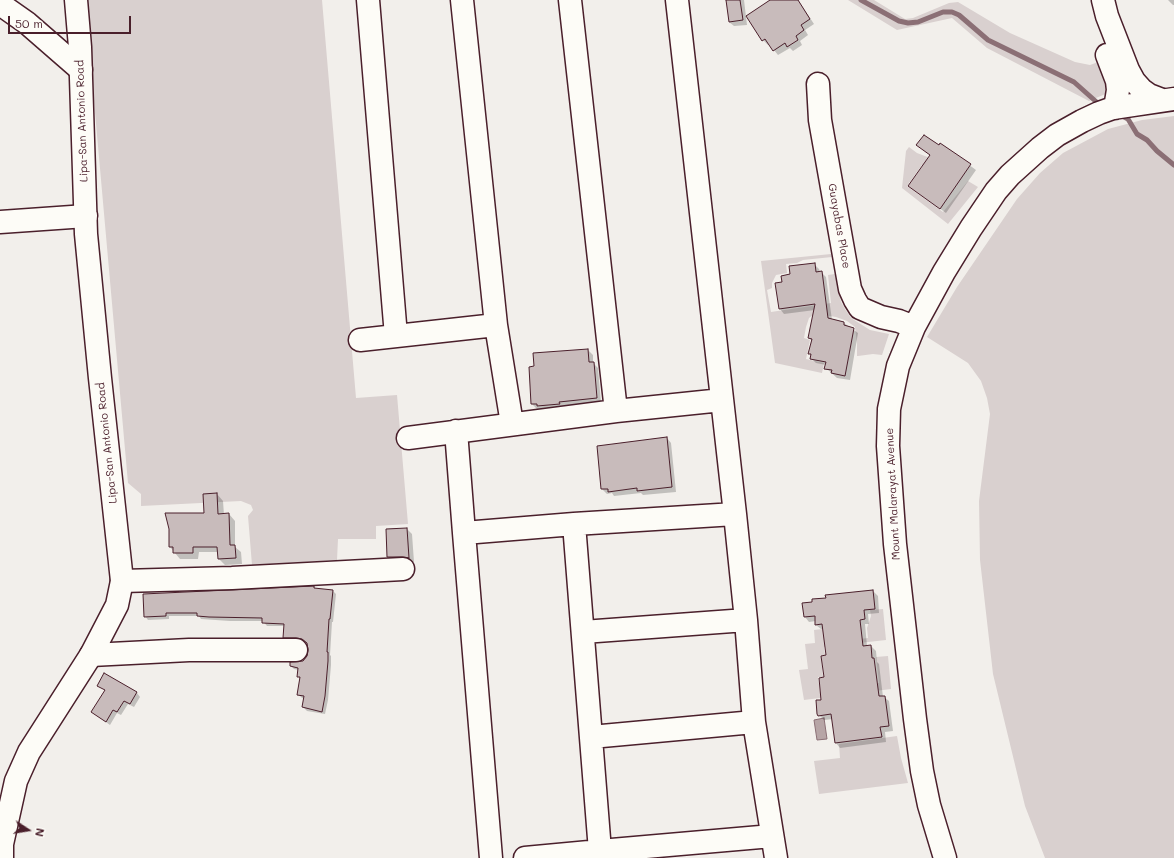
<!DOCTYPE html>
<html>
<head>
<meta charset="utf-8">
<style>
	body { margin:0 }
	#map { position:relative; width:1174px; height:858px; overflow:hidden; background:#f2efeb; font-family:Mali,sans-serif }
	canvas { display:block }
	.north { position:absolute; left:8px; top:810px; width:40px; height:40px; -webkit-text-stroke:3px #fdfcf7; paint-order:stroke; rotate:102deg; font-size:11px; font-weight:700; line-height:16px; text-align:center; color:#4a1f2b }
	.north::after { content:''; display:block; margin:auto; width:14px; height:18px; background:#4a1f2b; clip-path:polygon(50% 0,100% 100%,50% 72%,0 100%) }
	.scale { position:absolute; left:8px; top:16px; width:123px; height:18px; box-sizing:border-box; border:2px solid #4a1f2b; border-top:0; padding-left:5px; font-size:12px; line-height:14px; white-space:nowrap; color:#4a1f2b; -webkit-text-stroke:3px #fdfcf7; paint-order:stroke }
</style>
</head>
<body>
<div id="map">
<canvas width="1174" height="858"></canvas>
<div class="north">N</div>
<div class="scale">50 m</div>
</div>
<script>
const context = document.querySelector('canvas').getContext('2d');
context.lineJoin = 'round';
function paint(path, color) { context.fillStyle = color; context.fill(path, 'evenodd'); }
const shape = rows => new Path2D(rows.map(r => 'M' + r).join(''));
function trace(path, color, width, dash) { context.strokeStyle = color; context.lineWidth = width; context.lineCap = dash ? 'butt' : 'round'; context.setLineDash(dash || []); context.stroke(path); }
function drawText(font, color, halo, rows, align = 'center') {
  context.font = font + ' Mali,sans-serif'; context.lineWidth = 3; context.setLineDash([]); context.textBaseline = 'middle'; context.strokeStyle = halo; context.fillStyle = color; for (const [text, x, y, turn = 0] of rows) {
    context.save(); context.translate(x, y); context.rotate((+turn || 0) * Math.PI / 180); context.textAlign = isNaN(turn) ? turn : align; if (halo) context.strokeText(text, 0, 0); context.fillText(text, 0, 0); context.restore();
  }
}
paint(shape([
	[85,0,322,0,356,398,397,395,408,524,376,526,376,539,338,539,337,560,252,565,248,516,253,510,251,505,241,501,141,506,141,494,128,483],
	[848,0,874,0,905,19,913,18,949,3,958,2,1010,33,1075,62,1090,65,1101,61,1110,92,1089,101,987,48,952,18,897,30],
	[1174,116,1174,858,1045,858,1025,806,993,674,980,560,979,501,990,414,987,398,981,381,968,363,927,337,957,287,1017,199,1040,173,1063,153,1108,129,1142,120],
	[909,147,917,153,930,158,929,170,922,165,907,186,943,212,968,181,978,187,948,224,902,188,906,151],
	[831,254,832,257,803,260,797,263,786,264,787,273,776,275,772,283,772,288,767,290,771,312,831,303,828,275,835,274,841,302,845,309,851,318,870,330,889,334,882,355,873,354,858,356,857,356,857,344,855,327,847,321,836,317,817,314,813,315,809,318,806,327,804,338,810,340,806,359,824,363,822,373,775,363,761,261],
	[883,609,886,640,824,647,825,655,821,656,823,677,818,677,820,692,854,689,867,684,879,683,876,657,888,656,891,689,804,700,799,670,808,669,805,644,815,643,814,630,831,628,832,642,868,638,867,628,871,616,870,610],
	[897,736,901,758,908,783,819,794,814,761,840,758,839,744]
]), '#d9d0cf');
const water = shape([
	[824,718,827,739,817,740,814,720,824,718]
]);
paint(water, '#b7a5a6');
trace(water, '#8b6f75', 1);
paint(shape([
	[727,0,744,0,747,25,734,26,729,22],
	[772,0,798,0,814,24,805,30,808,35,800,41,802,45,793,51,790,48,778,55,769,44,768,45,763,40],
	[1168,0,1174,0,1174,5,1173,5],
	[941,144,976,170,946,213,909,186,931,156,918,145,939,146],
	[814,264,819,269,820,272,821,272,826,277,832,320,844,323,858,333,850,380,837,378,826,368,826,365,816,363,811,358,811,355,810,354,812,341,809,338,815,310,784,314,780,309,776,283,783,283,791,275],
	[588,350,593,355,593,363,598,368,601,403,564,406,564,409,543,410,541,409,537,409,532,404],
	[667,438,671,443,676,492,643,495,641,493,614,496,612,493,607,494,602,489],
	[217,494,223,501,224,515,229,514,235,521,235,547,241,552,242,564,225,565,219,559,218,552,199,552,198,559,180,559,170,547,205,514],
	[407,529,412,534,414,562,408,561,393,562,388,557],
	[314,587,316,589,333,591,336,594,333,622,332,622,330,655,331,656,331,665,328,700,325,714,307,711,303,707,305,699,302,698,298,694,300,679,298,676,299,670,294,669,291,666,302,662,308,656,309,650,307,642,300,641,287,641,284,637,285,626,267,626,263,621,230,621,201,619,199,616,169,616,169,619,148,620,145,616,144,595],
	[873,591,878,596,879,613,868,614,869,624,865,624,867,646,871,646,876,651,877,662,879,664,883,697,884,697,889,701,893,731,885,732,886,742,840,748,836,743,833,719,824,720,818,714,822,701,827,656,824,629,821,629,816,625,816,621,809,622,805,617,813,603],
	[104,675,137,693,140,697,134,707,128,704,121,715,117,713,110,725,92,712,106,691,99,685]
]), '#0003');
trace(shape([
	[861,0,899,21,908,23,918,22,943,12,952,12,959,15,988,40,1074,82,1101,106],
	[1120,115,1128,119,1137,134,1147,140,1157,151,1174,165]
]), '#8b6f75', 5);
const building = shape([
	[726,0,740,0,743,20,729,22,726,0],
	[770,0,798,0,810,19,801,25,804,30,796,36,798,40,787,47,785,43,773,51,765,39,762,41,746,16,770,0],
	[924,135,939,145,940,143,971,164,940,209,908,186,930,155,916,145,924,135],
	[815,263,816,272,822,271,828,318,844,322,844,325,854,328,845,376,831,373,832,370,824,369,826,362,810,359,811,354,808,354,812,339,808,338,815,304,779,309,775,283,782,282,781,276,790,274,789,266,815,263],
	[588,349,589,362,594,362,597,398,559,402,560,404,537,406,537,404,531,404,529,367,534,366,533,353,588,349],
	[667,437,672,487,637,491,637,488,608,492,608,489,601,489,597,446,667,437],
	[217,493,218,514,229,513,230,545,235,545,236,558,218,559,217,547,193,547,193,553,173,553,173,547,169,547,169,529,165,513,204,513,203,494,217,493],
	[407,528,409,558,402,557,387,557,386,529,407,528],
	[314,586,314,588,333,590,330,619,329,619,327,652,328,652,328,661,325,696,322,712,302,707,304,696,297,695,300,677,297,677,298,668,290,666,290,662,303,661,307,656,308,650,307,643,302,639,296,638,283,638,284,624,262,623,262,618,209,617,197,616,197,613,166,613,166,616,144,617,143,594,314,586],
	[873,590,875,609,864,610,865,619,860,620,863,646,871,645,872,658,874,658,879,696,885,696,889,726,880,727,882,737,835,743,831,714,818,716,817,714,816,700,821,700,819,678,824,677,821,656,826,655,822,624,815,625,815,616,804,617,802,603,812,602,812,599,826,598,825,595,873,590],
	[104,673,137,692,130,704,124,701,117,712,113,710,106,722,91,712,105,690,97,686,104,673]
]);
paint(building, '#c8bbbb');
trace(building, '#4a1f2b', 1);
const minor = shape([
	[368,0,396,336],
	[570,0,616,411],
	[677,0,735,514,746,620,754,722,776,858],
	[1103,0,1107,16,1128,70,1134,81,1142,90,1149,95,1162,100],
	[0,4,27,23,81,70],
	[1107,55,1117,81,1118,90,1115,108],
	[818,84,820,120,850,289,855,300,860,308,881,317,899,321,914,327],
	[0,222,86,216],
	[496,325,512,424],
	[360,340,496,325,462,0],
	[456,431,464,533,574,524,735,514],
	[408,438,616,411,722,400],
	[574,524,600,851,772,836],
	[464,533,491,858],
	[122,581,232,578,403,569],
	[583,632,746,620],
	[91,655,189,650,296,650],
	[591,737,754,722],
	[525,858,600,851,600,858],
	[945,858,929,805,922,771,915,719,895,544,888,446,889,409,898,366,914,327,944,272,971,228,996,191,1010,175,1040,148,1057,135,1082,121,1099,113,1113,108,1174,99]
]);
const major = shape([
	[2,858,2,844,16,781,29,752,91,655,117,605,122,581,100,378,86,234,80,47,76,0]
]);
trace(minor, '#4a1f2b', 25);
trace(major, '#4a1f2b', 25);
trace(minor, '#fdfcf7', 22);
trace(major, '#fdfcf7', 22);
drawText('11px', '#4a1f2b', '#fdfcf7', [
	["Lipa-San Antonio Road",82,121,-92],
	["Guayabas Place",839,226,80],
	["Lipa-San Antonio Road",107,443,-96],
	["Mount Malarayat Avenue",893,494,-93]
]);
</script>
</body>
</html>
